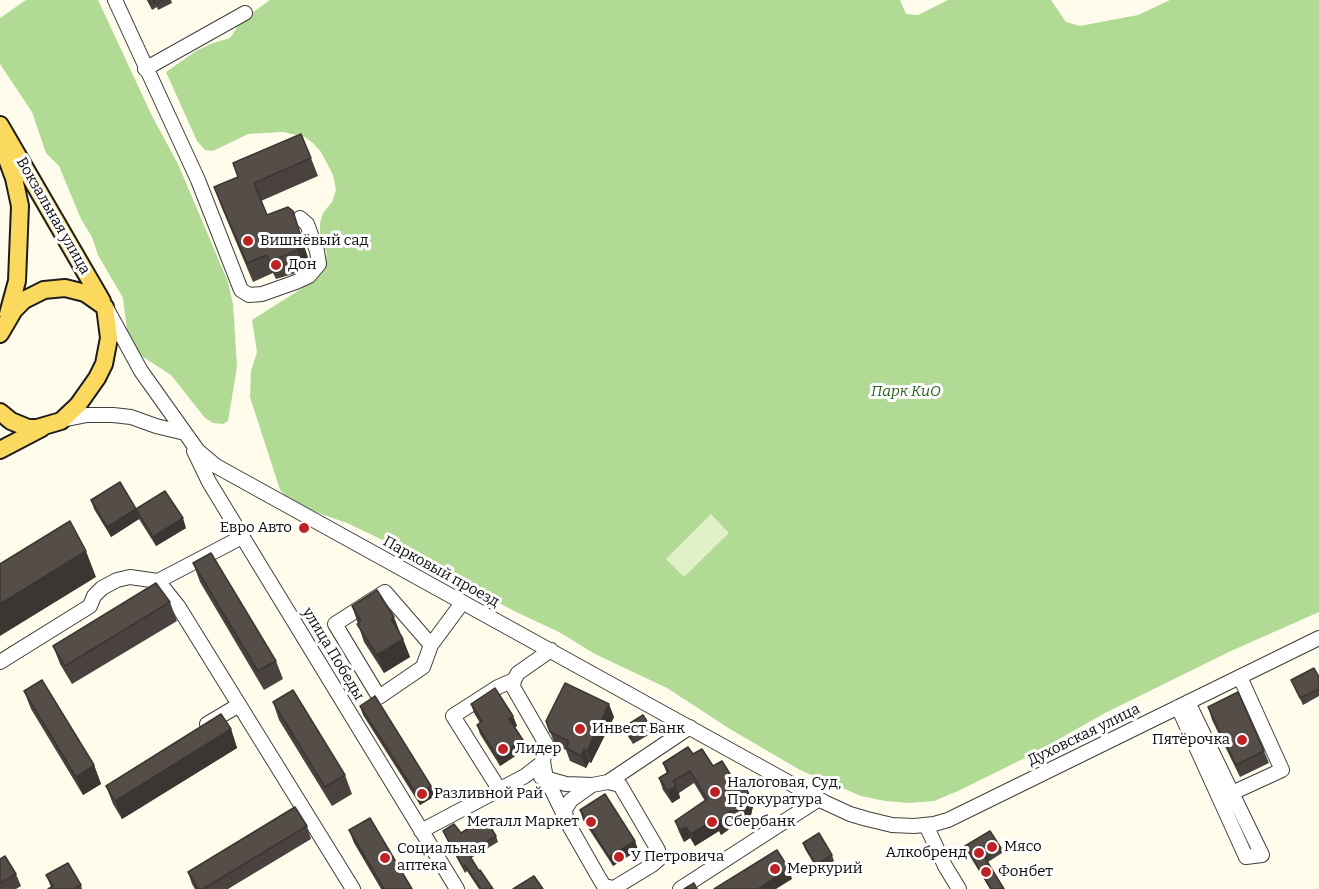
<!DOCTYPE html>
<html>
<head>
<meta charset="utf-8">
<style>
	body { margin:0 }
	canvas { display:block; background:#fffceb }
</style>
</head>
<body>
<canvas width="1319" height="889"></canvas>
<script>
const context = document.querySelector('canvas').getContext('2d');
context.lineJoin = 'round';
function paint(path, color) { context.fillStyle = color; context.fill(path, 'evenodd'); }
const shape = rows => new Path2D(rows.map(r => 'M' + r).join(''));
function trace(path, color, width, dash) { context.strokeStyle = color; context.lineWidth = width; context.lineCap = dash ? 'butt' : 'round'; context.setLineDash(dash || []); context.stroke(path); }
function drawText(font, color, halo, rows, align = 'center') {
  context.font = font + ' Bitter,serif'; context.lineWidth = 6; context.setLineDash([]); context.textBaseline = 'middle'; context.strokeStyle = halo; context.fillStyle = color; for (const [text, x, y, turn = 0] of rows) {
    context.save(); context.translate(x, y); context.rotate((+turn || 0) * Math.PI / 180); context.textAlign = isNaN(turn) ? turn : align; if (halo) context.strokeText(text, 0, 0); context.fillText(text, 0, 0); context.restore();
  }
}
paint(shape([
	[26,0,98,0,152,116,178,164,228,282,233,304,237,367,228,421,223,424,213,423,205,418,171,375,140,355,128,338,123,298,98,255,92,237,81,219,59,166,46,153,32,112,0,64,0,18],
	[270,0,900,0,906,14,918,15,948,0,1051,0,1066,22,1080,26,1138,15,1170,0,1319,0,1319,612,1231,651,1105,713,1029,756,958,791,934,801,910,803,885,801,861,796,800,770,730,729,667,688,595,654,559,632,514,611,393,545,347,523,293,504,280,490,250,397,251,371,257,352,252,320,312,282,323,267,327,254,320,233,320,223,323,213,332,202,336,190,333,175,321,152,314,144,305,137,283,132,248,134,213,151,205,150,197,141,166,72,196,51,213,43,230,38,242,20]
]), '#b1da94');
paint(shape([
	[711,514,729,533,684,577,666,559]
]), '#e1f0c6');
const minor = shape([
	[115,0,198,180,241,290,249,295,262,294,296,282,309,276,319,264,317,251,307,224,300,218],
	[145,69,245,13],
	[107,309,141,371,198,451,216,466,824,802,850,814,867,819,892,825,914,826,934,824,948,820,1319,638],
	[62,420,87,415,113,415,131,417,156,426,185,433],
	[194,451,209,482,457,889],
	[158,581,242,537],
	[431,645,423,667,379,697,335,624,385,592,431,645,462,603],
	[551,650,518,673,514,680,513,687,546,744,543,762,546,778,565,817],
	[0,662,90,606,94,596,102,588,117,580,130,577,158,581,178,606,353,889],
	[1178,707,1246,857,1262,855,1188,702],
	[207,724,239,705],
	[541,777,566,784,592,785],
	[608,782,620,785,658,850,659,859,652,865,614,888,604,886,598,876,566,820,565,809,571,800,592,785,608,782],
	[608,782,690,727],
	[499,789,453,716,498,687,514,680],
	[1232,793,1282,770,1240,677],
	[926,825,945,866,959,889],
	[421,831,525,776,543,762],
	[680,889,819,799]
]);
const major = shape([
	[0,125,102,301],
	[0,140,14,178,20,206,17,281,8,314],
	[0,334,14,310,24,300,44,290,65,288,85,293,105,307,109,338,104,364,97,378,78,405,61,421,37,428,28,428,11,421,0,412],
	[0,450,42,428]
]);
trace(minor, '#3f3f3f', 16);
trace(major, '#1d1d1d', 20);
trace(minor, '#fff', 14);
trace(major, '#fbd95f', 16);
paint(shape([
	[147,0,171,0,172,3,158,10,157,7,152,10],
	[311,158,318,176,261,201,267,215,293,211,309,261,303,269,293,274,276,279,273,273,253,282,221,206,214,187,238,177,233,163],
	[91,500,136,509,186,528,156,546,139,519,111,537,94,509],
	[193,563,276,661,283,679,264,690,200,582],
	[170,602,177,621,72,684,60,664,53,646],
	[352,606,401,635,410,657,384,673,364,642],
	[1319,677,1319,696,1303,705,1291,680],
	[24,691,94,765,101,784,83,795,31,709],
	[273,702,345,775,352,794,332,806,279,720],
	[471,704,513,716,517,726,515,727,523,740,526,749,500,766,480,734,477,725,480,723,474,713],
	[360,706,431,786,435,796,420,805,363,715],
	[1208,707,1264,751,1269,763,1240,777,1212,720],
	[614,717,591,763,589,762,586,768,570,761,566,750,555,745,546,721],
	[650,726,652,733,633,744,626,733,624,727],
	[231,729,237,748,122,819,113,804,106,786],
	[693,754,735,782,751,799,753,806,751,815,745,821,732,823,728,830,721,835,719,831,695,846,690,838,684,842,679,832,675,821,705,801,694,783,679,793,680,798,672,803,663,790,659,778,667,774,663,763],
	[580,810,635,841,638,850,613,866,583,820],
	[307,826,311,839,228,889,195,889,192,884,188,872],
	[349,830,412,889,381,889,354,843],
	[443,831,461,833,496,836,498,842,471,858,479,871,493,889,479,889,467,871,465,873,445,836],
	[803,843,832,855,834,861,818,871,805,849],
	[965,846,1001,848,1002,853,988,862,1004,889,990,889,967,851],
	[0,859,16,874,21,886,16,889,0,889],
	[46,875,81,885,82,889,48,889,51,887]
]), '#49423e');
paint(shape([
	[293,211,309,261,303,269,297,250],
	[136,509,139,519,111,537,107,527],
	[183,518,186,528,156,546,153,537],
	[86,551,96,577,0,636,0,604],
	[394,617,401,635,391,619],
	[403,639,410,657,384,673,377,655],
	[609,704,614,717,591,763,587,751],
	[513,716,517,726,513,728,509,719],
	[231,729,237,748,122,819,115,801],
	[523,740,526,749,500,766,497,756],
	[584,749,589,762,586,768,581,756],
	[94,765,101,784,83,795,76,777],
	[431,786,435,796,420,805,417,795],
	[676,786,680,798,672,803,668,791],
	[746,787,753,806,751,815,745,821,741,810],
	[728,812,732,823,728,830,721,835,717,823],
	[715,819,719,831,695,846,691,834],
	[686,827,690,838,684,842,680,830],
	[635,841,638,850,613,866,609,857],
	[789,869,792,879,776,889,758,889]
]), '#3c3632');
const building = shape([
	[148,0,162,0,156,4,154,1,150,4,148,0],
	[301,134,311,158,254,183,267,215,288,207,293,211,303,243,297,250,286,255,269,261,267,255,247,263,214,187,238,177,233,163,301,134],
	[120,482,136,509,107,527,91,500,120,482],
	[165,491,183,518,153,537,136,509,165,491],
	[70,521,86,551,0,604,0,564,70,521],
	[211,553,276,661,258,671,193,563,211,553],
	[156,583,170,602,65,666,53,646,156,583],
	[377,590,394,617,391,619,403,639,377,655,357,624,361,621,352,606,377,590],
	[1314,668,1319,677,1319,689,1300,698,1291,680,1314,668],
	[42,680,94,765,76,777,24,691,42,680],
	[565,683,609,704,587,751,584,749,581,756,566,748,569,741,550,732,546,721,565,683],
	[495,688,513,716,509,719,523,740,497,756,477,725,482,721,471,704,495,688],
	[293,690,345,775,325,787,273,702,293,690],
	[1238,692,1264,751,1236,765,1208,707,1238,692],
	[375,696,431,786,417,795,360,706,375,696],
	[221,714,231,729,115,801,106,786,221,714],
	[643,715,650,726,630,738,624,727,643,715],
	[688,747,693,754,702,749,713,766,722,761,735,782,746,787,749,795,747,803,741,810,728,812,723,818,717,823,715,819,691,834,686,827,680,830,675,821,707,799,690,771,673,781,676,786,668,791,659,778,669,772,663,763,688,747],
	[605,794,635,841,609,857,580,810,605,794],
	[295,807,307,826,203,889,198,889,188,872,295,807],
	[370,818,412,889,384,889,349,830,370,818],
	[485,818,496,836,468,853,479,871,480,870,493,889,481,889,465,865,463,867,443,831,454,824,461,833,485,818],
	[990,831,1001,848,985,858,1004,889,991,889,965,846,990,831],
	[819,833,832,855,816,865,803,843,819,833],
	[777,850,789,869,758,889,714,889,777,850],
	[5,856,16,874,0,883,0,859,5,856],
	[68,863,81,885,74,889,48,889,53,886,46,875,68,863],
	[534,876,543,889,513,889,534,876],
	[694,883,697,889,684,889,694,883]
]);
paint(building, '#554d48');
trace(building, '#3c3632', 1.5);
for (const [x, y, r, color] of [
	[248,241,6,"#be2225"],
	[276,265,6,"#be2225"],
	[304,528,6,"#be2225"],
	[580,729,6,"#be2225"],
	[1242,740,6,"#be2225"],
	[503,749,6,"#be2225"],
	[715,792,6,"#be2225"],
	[422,794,6,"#be2225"],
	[591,822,6,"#be2225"],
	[712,822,6,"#be2225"],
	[992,847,6,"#be2225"],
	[979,853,6,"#be2225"],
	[619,857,6,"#be2225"],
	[385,858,6,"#be2225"],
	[775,869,6,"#be2225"],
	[986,872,6,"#be2225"]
]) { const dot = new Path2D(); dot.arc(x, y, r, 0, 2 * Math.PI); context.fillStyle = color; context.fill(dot); trace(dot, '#fff', 2); }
drawText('15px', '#0c0c0c', '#fff', [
	["Вокзальная улица",53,216,60],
	["Парковый проезд",441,572,29],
	["улица Победы",333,654,59],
	["Духовская улица",1084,735,-26]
]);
drawText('15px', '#0c0c0c', '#fff', [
	["Вишнёвый сад",260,241],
	["Дон",288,265],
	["Евро Авто",292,528,"right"],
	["Инвест Банк",592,729],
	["Пятёрочка",1230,740,"right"],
	["Лидер",515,749],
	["Налоговая, Суд,",727,783],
	["Прокуратура",727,800],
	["Разливной Рай",434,794],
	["Металл Маркет",579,822,"right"],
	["Сбербанк",724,822],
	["Мясо",1004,847],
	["Социальная",397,849],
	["аптека",397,866],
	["Алкобренд",967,853,"right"],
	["У Петровича",631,857],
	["Меркурий",787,869],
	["Фонбет",998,872]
], 'left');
drawText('italic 15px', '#29641c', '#fff', [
	["Парк КиО",906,392]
]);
</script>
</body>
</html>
